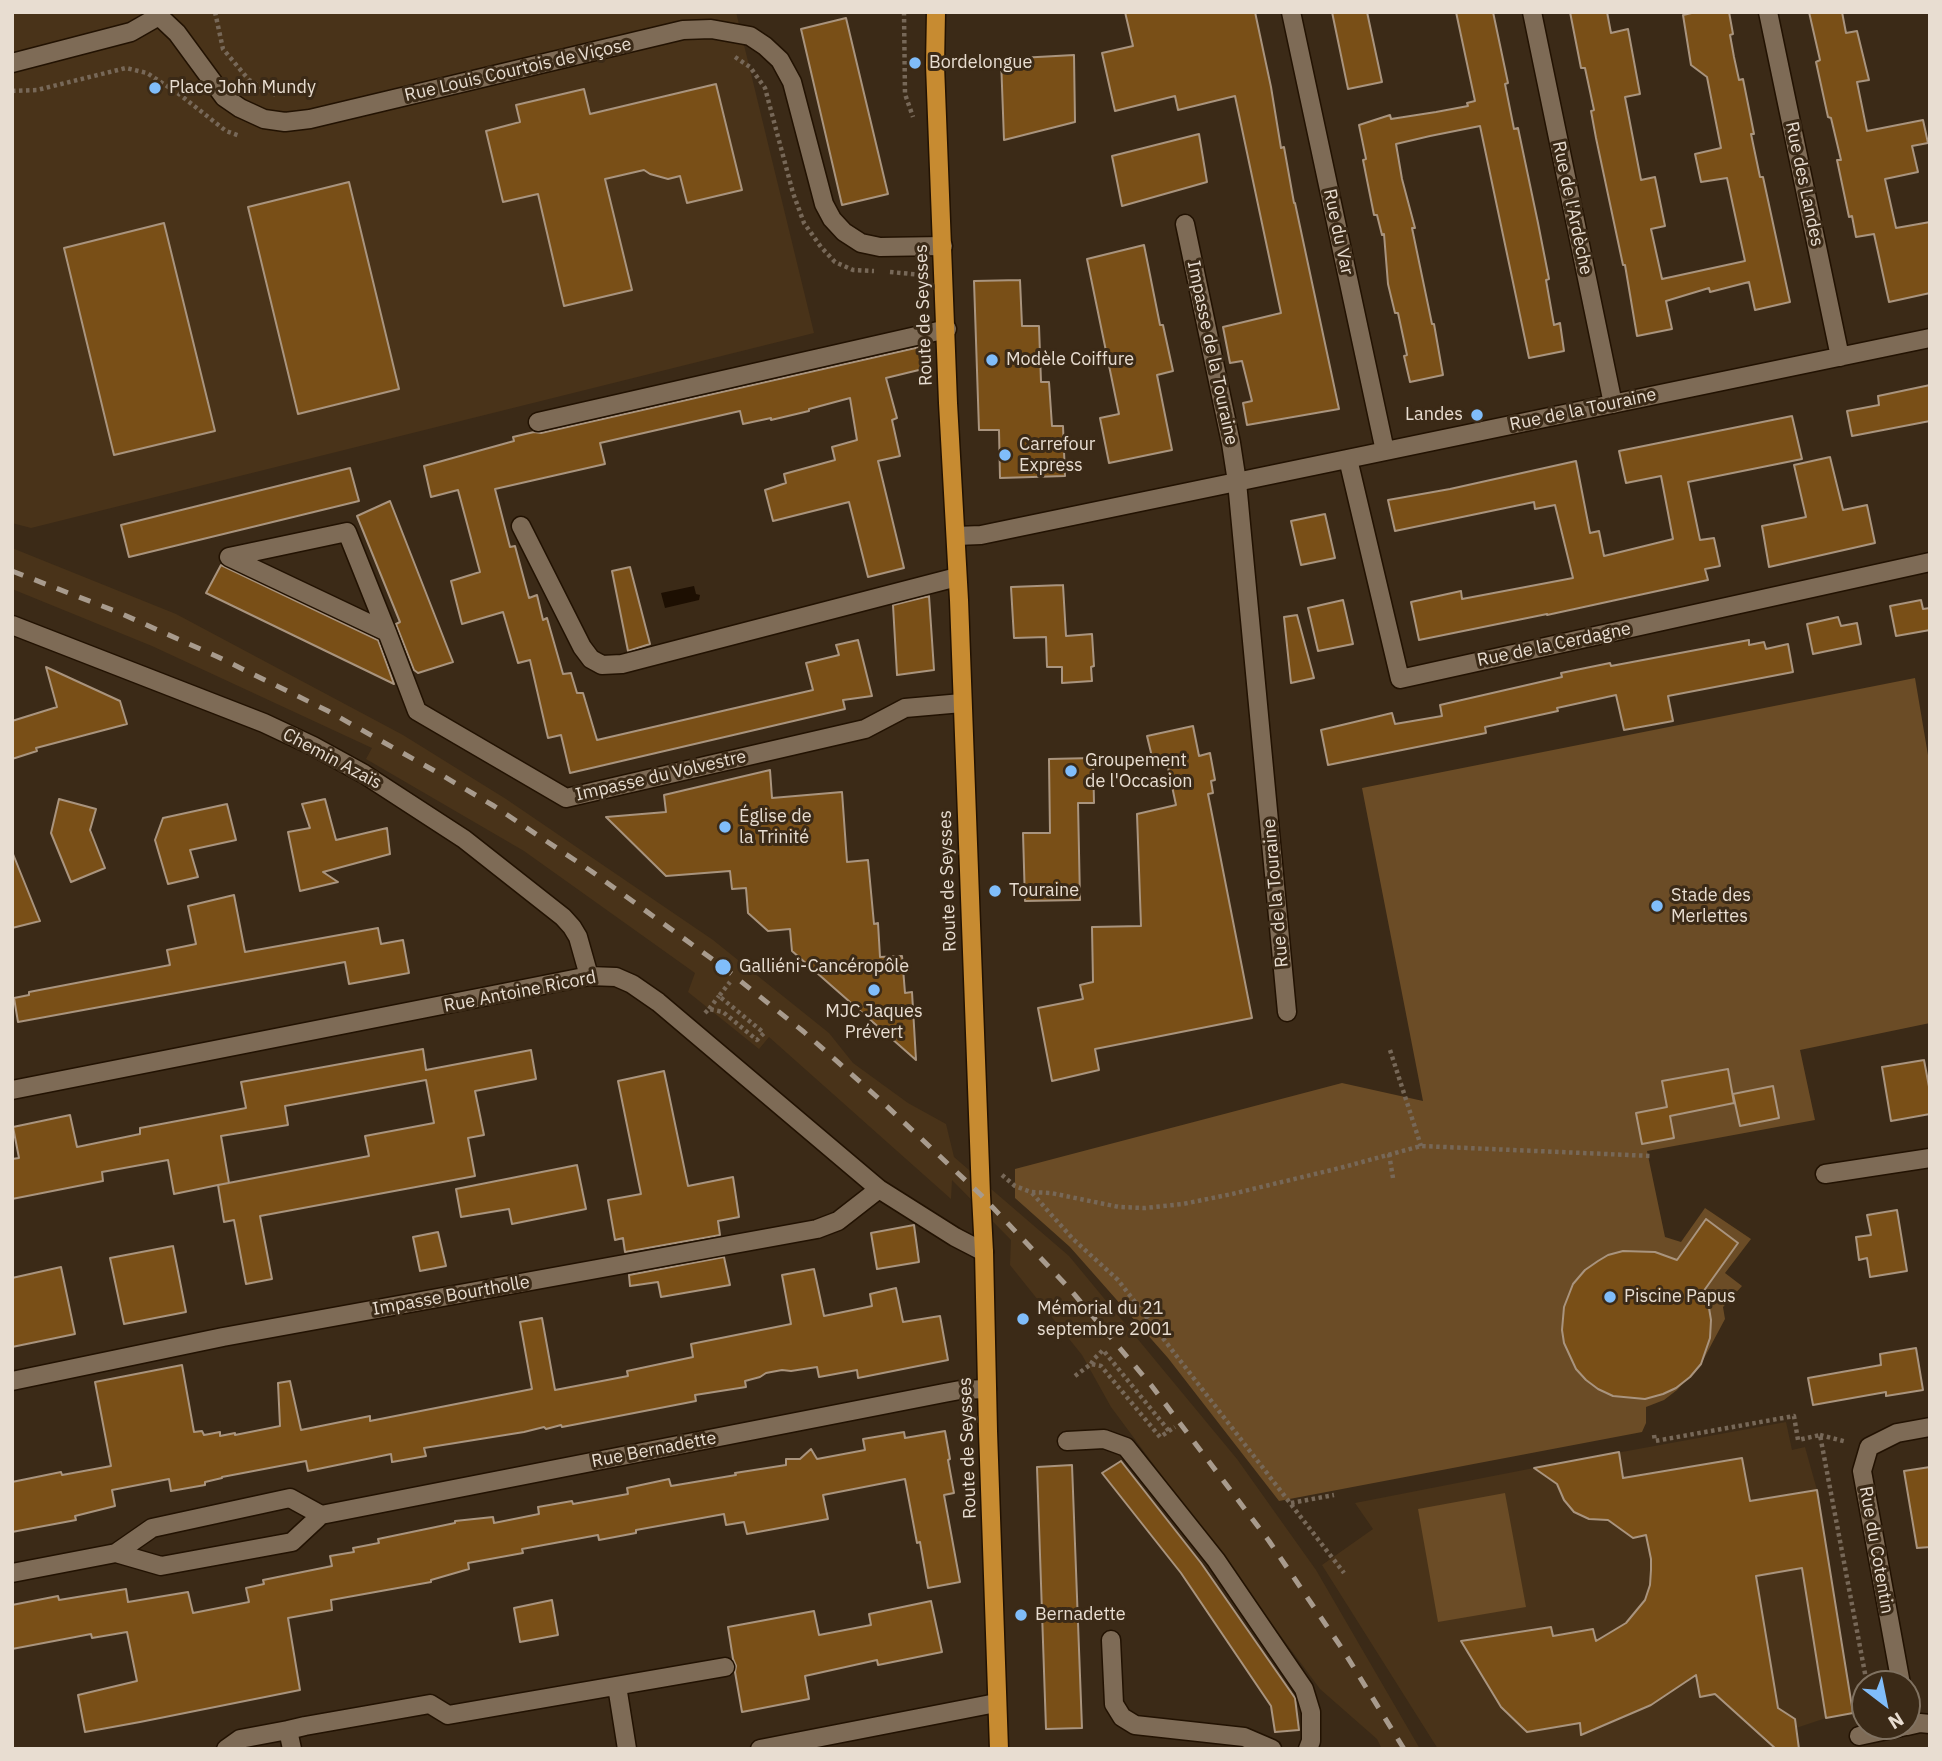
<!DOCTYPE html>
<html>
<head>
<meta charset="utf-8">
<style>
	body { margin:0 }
	#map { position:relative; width:1942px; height:1761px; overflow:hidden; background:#3b2a17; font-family:"IBM Plex Sans",sans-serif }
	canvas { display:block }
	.frame { position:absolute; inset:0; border:14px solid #e8ddd1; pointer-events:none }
	.north { position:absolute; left:1851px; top:1670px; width:70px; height:70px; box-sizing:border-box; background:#3b2a17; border:2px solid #807261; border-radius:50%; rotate:148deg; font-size:19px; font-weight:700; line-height:28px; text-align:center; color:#e8ddd1 }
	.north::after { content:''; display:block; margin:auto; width:24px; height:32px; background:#80bdfa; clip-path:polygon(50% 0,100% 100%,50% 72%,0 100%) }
</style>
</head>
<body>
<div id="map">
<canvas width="1942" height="1761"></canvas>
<div class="frame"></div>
<div class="north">N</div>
</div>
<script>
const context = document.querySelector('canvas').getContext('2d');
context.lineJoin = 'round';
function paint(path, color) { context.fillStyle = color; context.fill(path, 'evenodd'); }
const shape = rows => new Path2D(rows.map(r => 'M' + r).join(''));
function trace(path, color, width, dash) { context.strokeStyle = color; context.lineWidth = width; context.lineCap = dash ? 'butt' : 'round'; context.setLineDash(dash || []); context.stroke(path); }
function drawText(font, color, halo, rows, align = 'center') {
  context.font = font + ' "IBM Plex Sans",sans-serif'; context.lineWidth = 6; context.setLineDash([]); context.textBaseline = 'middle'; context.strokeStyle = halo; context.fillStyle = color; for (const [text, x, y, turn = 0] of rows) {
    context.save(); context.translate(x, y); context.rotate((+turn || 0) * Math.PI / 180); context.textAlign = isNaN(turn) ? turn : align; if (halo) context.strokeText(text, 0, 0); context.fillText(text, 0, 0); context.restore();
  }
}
paint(shape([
	[12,12,736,12,814,333,31,528,12,523],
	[12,548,176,614,403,735,506,799,713,940,829,1033,853,1063,908,1103,946,1124,954,1157,1069,1256,1237,1459,1316,1570,1420,1749,1382,1749,1377,1739,1320,1689,1111,1407,1082,1355,1010,1265,1011,1240,952,1180,951,1199,769,1037,759,1049,688,992,695,973,524,851,366,759,372,748,152,646,12,589],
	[1786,1422,1792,1450,1805,1447,1817,1490,1853,1713,1826,1718,1796,1728,1799,1749,1438,1749,1322,1565,1373,1529,1355,1503,1534,1468]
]), '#493319');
paint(shape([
	[1915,678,1930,767,1930,1023,1800,1050,1815,1120,1647,1151,1665,1237,1681,1242,1705,1208,1751,1239,1725,1273,1742,1286,1723,1307,1725,1319,1701,1364,1677,1390,1664,1400,1646,1407,1646,1423,1642,1432,1279,1501,1168,1358,1070,1247,1015,1198,1015,1169,1342,1083,1423,1101,1362,788],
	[1505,1493,1526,1607,1438,1622,1418,1509]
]), '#6b4c26');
paint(shape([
	[694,586,696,594,700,595,699,600,665,608,661,593]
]), '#1d0f02');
const building = shape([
	[1125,12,1255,12,1271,87,1281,148,1284,147,1294,203,1295,203,1339,409,1247,425,1243,403,1252,401,1242,361,1230,363,1223,327,1281,313,1235,96,1178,110,1175,96,1115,111,1102,53,1133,46,1125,12],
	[1332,12,1367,12,1382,82,1348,89,1332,12],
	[1456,12,1493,12,1508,83,1505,84,1514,129,1518,128,1538,223,1549,279,1546,280,1554,325,1560,323,1564,351,1529,358,1480,126,1430,136,1396,144,1402,179,1415,228,1412,228,1432,324,1434,324,1443,375,1410,382,1404,356,1407,355,1398,313,1395,313,1388,284,1384,234,1382,235,1377,215,1374,215,1363,160,1366,159,1359,125,1390,115,1391,119,1436,112,1468,106,1467,103,1475,101,1456,12],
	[1570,12,1607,12,1611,33,1628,29,1640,94,1625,97,1641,180,1655,177,1665,226,1651,229,1662,279,1745,261,1727,178,1701,182,1695,154,1721,148,1707,77,1691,65,1683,15,1696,12,1729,12,1733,34,1730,35,1734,57,1739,80,1743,79,1754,134,1751,134,1760,177,1763,177,1790,302,1755,310,1749,282,1710,292,1709,288,1666,301,1672,329,1637,336,1625,265,1623,265,1596,138,1591,111,1594,110,1585,68,1581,68,1570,12],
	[1809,12,1842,12,1846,33,1857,31,1869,80,1857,82,1867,131,1923,120,1928,143,1912,146,1918,172,1885,179,1896,228,1930,222,1930,293,1889,302,1874,234,1856,237,1852,216,1849,217,1837,160,1841,160,1831,118,1828,117,1816,62,1820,60,1809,12],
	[846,18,888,194,842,205,801,29,846,18],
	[1074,55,1075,122,1004,140,1001,59,1074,55],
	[716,84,742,190,687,203,680,176,668,179,650,174,644,170,605,179,632,290,564,306,538,194,503,202,486,131,520,122,516,105,584,89,590,114,716,84],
	[1199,134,1207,182,1122,206,1112,156,1199,134],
	[349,182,399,389,298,414,248,207,349,182],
	[164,223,215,431,114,455,64,248,164,223],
	[1144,245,1160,325,1163,325,1173,371,1157,375,1172,450,1109,463,1100,418,1119,414,1087,259,1144,245],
	[1020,280,1022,326,1039,326,1041,382,1049,382,1052,426,1063,426,1065,476,1000,478,999,430,979,430,974,281,1020,280],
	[920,347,923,369,886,378,897,418,892,420,900,456,878,461,904,568,868,577,849,502,773,521,765,490,786,483,784,474,835,460,832,447,857,440,850,398,809,409,809,411,771,420,771,418,743,424,740,411,600,443,605,464,495,489,510,547,515,546,529,598,537,595,543,620,547,618,563,674,571,673,577,693,583,693,597,740,813,690,806,663,839,655,836,645,858,640,872,696,843,700,845,709,570,773,561,735,548,738,530,660,518,663,503,612,462,624,451,581,480,572,458,490,431,497,424,466,514,441,513,437,534,432,541,433,920,347],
	[1930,385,1930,421,1852,436,1847,411,1879,405,1878,396,1930,385],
	[1792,416,1802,459,1688,482,1700,540,1714,538,1720,566,1705,569,1708,580,1547,615,1547,614,1419,640,1411,602,1461,591,1462,599,1573,578,1555,505,1535,509,1534,502,1395,531,1388,500,1450,489,1576,461,1590,533,1599,531,1604,556,1673,539,1661,476,1626,483,1619,451,1792,416],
	[1830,457,1843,510,1867,505,1875,543,1769,567,1762,526,1806,517,1794,465,1830,457],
	[350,468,359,501,129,557,121,525,350,468],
	[390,501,453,662,418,673,414,670,396,624,400,622,357,516,390,501],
	[1325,514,1335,558,1301,565,1291,521,1325,514],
	[221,565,378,640,394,684,206,593,221,565],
	[630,567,650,644,628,651,612,571,630,567],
	[1063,585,1066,636,1092,634,1094,666,1091,667,1092,681,1062,683,1062,667,1047,667,1046,637,1014,638,1011,587,1063,585],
	[929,596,934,670,897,675,893,605,929,596],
	[1343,600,1353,644,1318,651,1308,608,1343,600],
	[1921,600,1923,609,1930,608,1930,630,1896,636,1890,606,1921,600],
	[1297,615,1314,678,1291,683,1284,617,1297,615],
	[1838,617,1841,626,1857,623,1861,644,1813,654,1807,624,1838,617],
	[1749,640,1749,645,1764,642,1766,649,1788,644,1793,672,1668,696,1673,721,1624,730,1616,695,1557,708,1558,711,1485,727,1486,733,1328,765,1321,730,1392,713,1395,724,1442,716,1440,705,1562,677,1561,673,1610,663,1611,666,1749,640],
	[46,667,120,701,127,724,36,748,37,751,12,759,12,721,57,707,46,667],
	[1193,726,1199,756,1210,753,1215,780,1211,781,1213,793,1208,794,1252,1018,1095,1049,1099,1070,1052,1081,1038,1008,1083,999,1080,985,1093,982,1092,927,1141,926,1137,814,1176,805,1166,758,1153,761,1147,736,1193,726],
	[1093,758,1094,803,1078,803,1080,900,1025,901,1023,833,1050,833,1049,759,1093,758],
	[770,770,772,798,842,792,847,862,868,860,874,924,878,923,880,957,902,956,905,993,912,992,916,1060,792,951,790,929,768,931,748,913,746,888,732,889,730,871,666,876,606,817,666,812,664,795,770,770],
	[59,799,96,809,90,830,105,868,71,882,51,833,59,799],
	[325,799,336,840,387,828,390,854,323,872,338,882,300,891,288,832,310,828,302,804,325,799],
	[227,804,236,840,190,850,198,877,168,884,155,840,163,818,227,804],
	[13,854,40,921,12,928,12,855,13,854],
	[234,895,245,952,378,928,381,944,403,940,409,973,349,984,345,962,18,1022,14,998,29,995,29,992,170,965,167,950,196,944,188,906,234,895],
	[423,1049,426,1070,531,1050,536,1079,475,1091,484,1135,468,1138,475,1176,260,1216,272,1279,246,1284,234,1220,224,1222,218,1185,174,1194,168,1160,102,1172,103,1181,12,1199,12,1159,19,1158,13,1127,70,1115,77,1147,140,1134,140,1128,246,1108,241,1082,423,1049],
	[426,1080,434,1123,365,1136,369,1156,218,1185,229,1183,221,1136,288,1125,285,1106,426,1080],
	[1924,1060,1930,1092,1930,1114,1891,1121,1882,1067,1924,1060],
	[1728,1069,1734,1103,1670,1116,1674,1138,1642,1144,1636,1113,1667,1107,1662,1081,1728,1069],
	[664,1071,688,1186,733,1177,739,1217,718,1221,720,1235,625,1252,623,1238,615,1240,608,1200,641,1194,618,1081,664,1071],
	[1773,1086,1779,1118,1740,1126,1733,1094,1773,1086],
	[577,1165,586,1209,512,1224,509,1209,461,1217,456,1189,577,1165],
	[1897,1210,1907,1271,1870,1277,1867,1258,1859,1260,1856,1237,1871,1235,1867,1215,1897,1210],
	[1706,1219,1738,1243,1703,1292,1709,1308,1711,1320,1710,1338,1701,1364,1690,1377,1676,1388,1663,1394,1645,1399,1613,1396,1598,1389,1586,1380,1576,1369,1564,1343,1562,1330,1564,1307,1573,1284,1585,1270,1598,1261,1608,1255,1623,1251,1655,1252,1677,1260,1706,1219],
	[914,1225,919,1262,877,1269,871,1233,914,1225],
	[438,1232,446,1266,420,1271,413,1237,438,1232],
	[173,1246,186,1312,124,1324,110,1258,173,1246],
	[724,1257,730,1285,661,1297,658,1282,630,1286,629,1275,724,1257],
	[61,1267,75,1334,12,1347,12,1278,61,1267],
	[814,1269,824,1316,872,1306,870,1294,896,1288,903,1322,940,1316,948,1360,858,1378,857,1370,819,1377,817,1367,791,1371,782,1370,766,1373,760,1377,745,1381,746,1387,695,1395,696,1401,562,1427,561,1425,546,1429,544,1427,524,1432,424,1448,426,1456,392,1462,391,1454,308,1471,306,1461,222,1477,222,1478,205,1482,205,1485,171,1491,169,1479,112,1490,115,1506,75,1516,76,1520,12,1532,12,1482,61,1472,62,1475,111,1466,95,1382,182,1365,194,1432,202,1431,204,1435,220,1432,220,1436,235,1433,235,1435,280,1426,278,1383,290,1381,301,1430,370,1416,370,1421,532,1389,520,1322,542,1318,555,1390,628,1376,627,1371,693,1357,691,1344,791,1324,782,1275,814,1269],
	[1916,1348,1923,1390,1886,1396,1886,1392,1813,1405,1808,1378,1881,1365,1880,1354,1916,1348],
	[945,1431,950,1459,948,1460,954,1493,944,1495,960,1582,928,1588,920,1542,917,1543,905,1479,823,1495,828,1519,747,1534,744,1522,726,1525,724,1514,636,1530,636,1533,599,1540,598,1535,522,1549,523,1553,468,1563,469,1569,431,1580,431,1582,331,1600,332,1610,288,1618,300,1690,140,1722,85,1732,78,1695,137,1681,127,1632,92,1638,91,1634,12,1649,12,1605,58,1596,59,1600,126,1589,128,1602,188,1592,193,1613,249,1602,246,1588,264,1584,263,1580,332,1566,330,1556,354,1552,353,1548,379,1543,378,1539,455,1523,455,1521,493,1517,494,1523,539,1514,538,1507,572,1501,573,1504,628,1494,627,1488,669,1479,671,1486,736,1475,735,1473,786,1465,786,1459,800,1459,811,1449,817,1459,865,1450,863,1439,904,1432,905,1438,945,1431],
	[1619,1452,1623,1478,1742,1458,1750,1501,1817,1490,1853,1713,1826,1718,1802,1568,1756,1576,1778,1708,1795,1719,1799,1749,1776,1749,1715,1694,1700,1697,1696,1675,1651,1705,1581,1735,1580,1723,1527,1732,1501,1707,1461,1641,1551,1627,1553,1636,1593,1629,1596,1641,1626,1623,1645,1600,1650,1585,1651,1570,1651,1559,1646,1535,1633,1538,1608,1520,1589,1519,1574,1512,1564,1500,1557,1484,1534,1468,1619,1452],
	[1121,1461,1201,1563,1295,1698,1299,1730,1275,1732,1271,1706,1181,1573,1102,1473,1121,1461],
	[1072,1465,1082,1728,1046,1729,1037,1467,1072,1465],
	[1930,1467,1930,1547,1917,1548,1904,1471,1930,1467],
	[552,1600,558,1635,520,1642,514,1608,552,1600],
	[931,1601,942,1652,878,1665,877,1660,805,1676,809,1699,742,1712,735,1672,736,1666,733,1659,728,1627,814,1611,819,1635,871,1625,869,1614,931,1601]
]);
paint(building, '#794f17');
trace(building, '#a9947e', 2);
const minor = shape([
	[1291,12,1385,451],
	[1532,12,1613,404],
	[1768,12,1840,357],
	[159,16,177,33,224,97,240,108,264,119,285,122,310,119,683,30,711,29,750,36,765,46,780,60,792,82,824,204,832,219,844,232,861,243,880,247,943,246],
	[12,63,131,32,159,16],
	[1185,224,1231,443,1237,482,1287,1012],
	[538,422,947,329],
	[1348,459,1400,679,1930,562],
	[521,526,582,647,591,659,602,665,622,664,957,577],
	[956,536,981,535,1930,338],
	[12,625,264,723,313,746,364,774,464,839,563,917,572,927,578,937,589,976],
	[387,632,229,557,347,532,387,632,417,711,566,798,865,729,905,708,962,703],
	[12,1090,589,976,616,977,632,984,658,1002,879,1189,955,1237,984,1252],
	[1825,1174,1930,1158],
	[12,1381,223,1337,817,1229,838,1221,879,1189],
	[1067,1441,1104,1439,1126,1447,1216,1560,1304,1689,1311,1712,1311,1741,1308,1749],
	[116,1553,161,1566,292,1542,321,1515,944,1393,960,1390,987,1389],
	[12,1573,116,1553,152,1528,290,1498,321,1515],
	[1111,1640,1114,1704,1122,1717,1135,1725,1244,1737,1272,1749],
	[1901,1684,1862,1471,1869,1447,1897,1433,1930,1427],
	[617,1686,627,1749],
	[1907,1726,1920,1723,1930,1724],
	[1859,1736,1906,1726],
	[226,1749,240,1739,288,1730],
	[292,1749,288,1730,305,1726,430,1704,448,1715,725,1667],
	[760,1749,996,1703]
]);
const major = shape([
	[936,12,935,65,948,403,959,600,981,1195,984,1252,988,1431,999,1749]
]);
trace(minor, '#221202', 21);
trace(major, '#221202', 21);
trace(shape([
	[215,12,223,49,249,80,276,95],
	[904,12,905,94,913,117],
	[735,57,750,67,765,88,793,193,804,223,821,247,835,262,853,270,874,271],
	[12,91,37,90,126,68,147,73,179,94,226,131,240,136],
	[890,272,923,275],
	[709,1009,719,996],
	[705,1013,709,1009,723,1012,757,1040,764,1033,719,996,730,982],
	[1390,1050,1421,1146],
	[1389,1154,1393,1178],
	[1002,1175,1015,1186,1031,1192,1051,1193,1119,1207,1145,1208,1183,1204,1232,1194,1340,1168,1421,1146,1652,1156],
	[1032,1193,1073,1239,1118,1280,1344,1573],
	[1091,1364,1094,1359,1103,1350,1169,1431],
	[1075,1376,1091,1364,1101,1366,1160,1437,1175,1427],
	[1654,1435,1655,1441,1794,1416,1798,1440,1820,1435,1867,1684],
	[1820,1435,1847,1442],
	[1291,1503,1334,1495]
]), '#776858', 4.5, [3.5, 3.5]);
trace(minor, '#7e6b56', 18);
trace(major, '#c78b31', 18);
trace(shape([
	[12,571,120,613,218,657,328,711,433,770,494,806,591,871,723,967,804,1032,877,1097,981,1195,1068,1287,1151,1385,1269,1541,1343,1650,1404,1749]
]), '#a89b8d', 5, [12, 12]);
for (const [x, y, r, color] of [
	[915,63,7,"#80bdfa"],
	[155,88,7,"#80bdfa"],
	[992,360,7,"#80bdfa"],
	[1477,415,7,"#80bdfa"],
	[1005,455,7,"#80bdfa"],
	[1071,771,7,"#80bdfa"],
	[725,827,7,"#80bdfa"],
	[995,891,7,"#80bdfa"],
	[1657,906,7,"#80bdfa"],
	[723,967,9,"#80bdfa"],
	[874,990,7,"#80bdfa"],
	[1610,1297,7,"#80bdfa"],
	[1023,1319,7,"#80bdfa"],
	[1021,1615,7,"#80bdfa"]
]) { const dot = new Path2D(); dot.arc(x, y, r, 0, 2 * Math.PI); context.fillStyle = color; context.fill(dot); trace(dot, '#3b2a17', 2.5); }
drawText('18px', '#e8ddd1', '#3b2a17', [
	["Bordelongue",929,63],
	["Place John Mundy",169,88],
	["Modèle Coiffure",1006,360],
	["Landes",1463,415,"right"],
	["Carrefour",1019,445],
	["Express",1019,466],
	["Groupement",1085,761],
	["de l'Occasion",1085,782],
	["Église de",739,817],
	["la Trinité",739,838],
	["Touraine",1009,891],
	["Stade des",1671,896],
	["Merlettes",1671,917],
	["Galliéni-Cancéropôle",739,967],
	["MJC Jaques",874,1012,"center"],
	["Prévert",874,1033,"center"],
	["Piscine Papus",1624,1297],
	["Mémorial du 21",1037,1309],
	["septembre 2001",1037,1330],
	["Bernadette",1035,1615]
], 'left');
drawText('18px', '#e8ddd1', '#3b2a17', [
	["Rue Louis Courtois de Viçose",518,70,-13],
	["Rue des Landes",1804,184,78],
	["Rue de l'Ardèche",1572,208,78],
	["Rue du Var",1338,232,78],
	["Route de Seysses",924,315,-92],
	["Impasse de la Touraine",1212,353,78],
	["Rue de la Touraine",1583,410,-12],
	["Rue de la Cerdagne",1554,645,-12],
	["Chemin Azaïs",332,759,28],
	["Impasse du Volvestre",661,776,-13],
	["Route de Seysses",948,881,-92],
	["Rue de la Touraine",1276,893,-95],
	["Rue Antoine Ricord",520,992,-11],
	["Impasse Bourtholle",451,1296,-10],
	["Route de Seysses",968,1448,-92],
	["Rue Bernadette",654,1450,-11],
	["Rue du Cotentin",1876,1550,80]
]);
</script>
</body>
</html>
